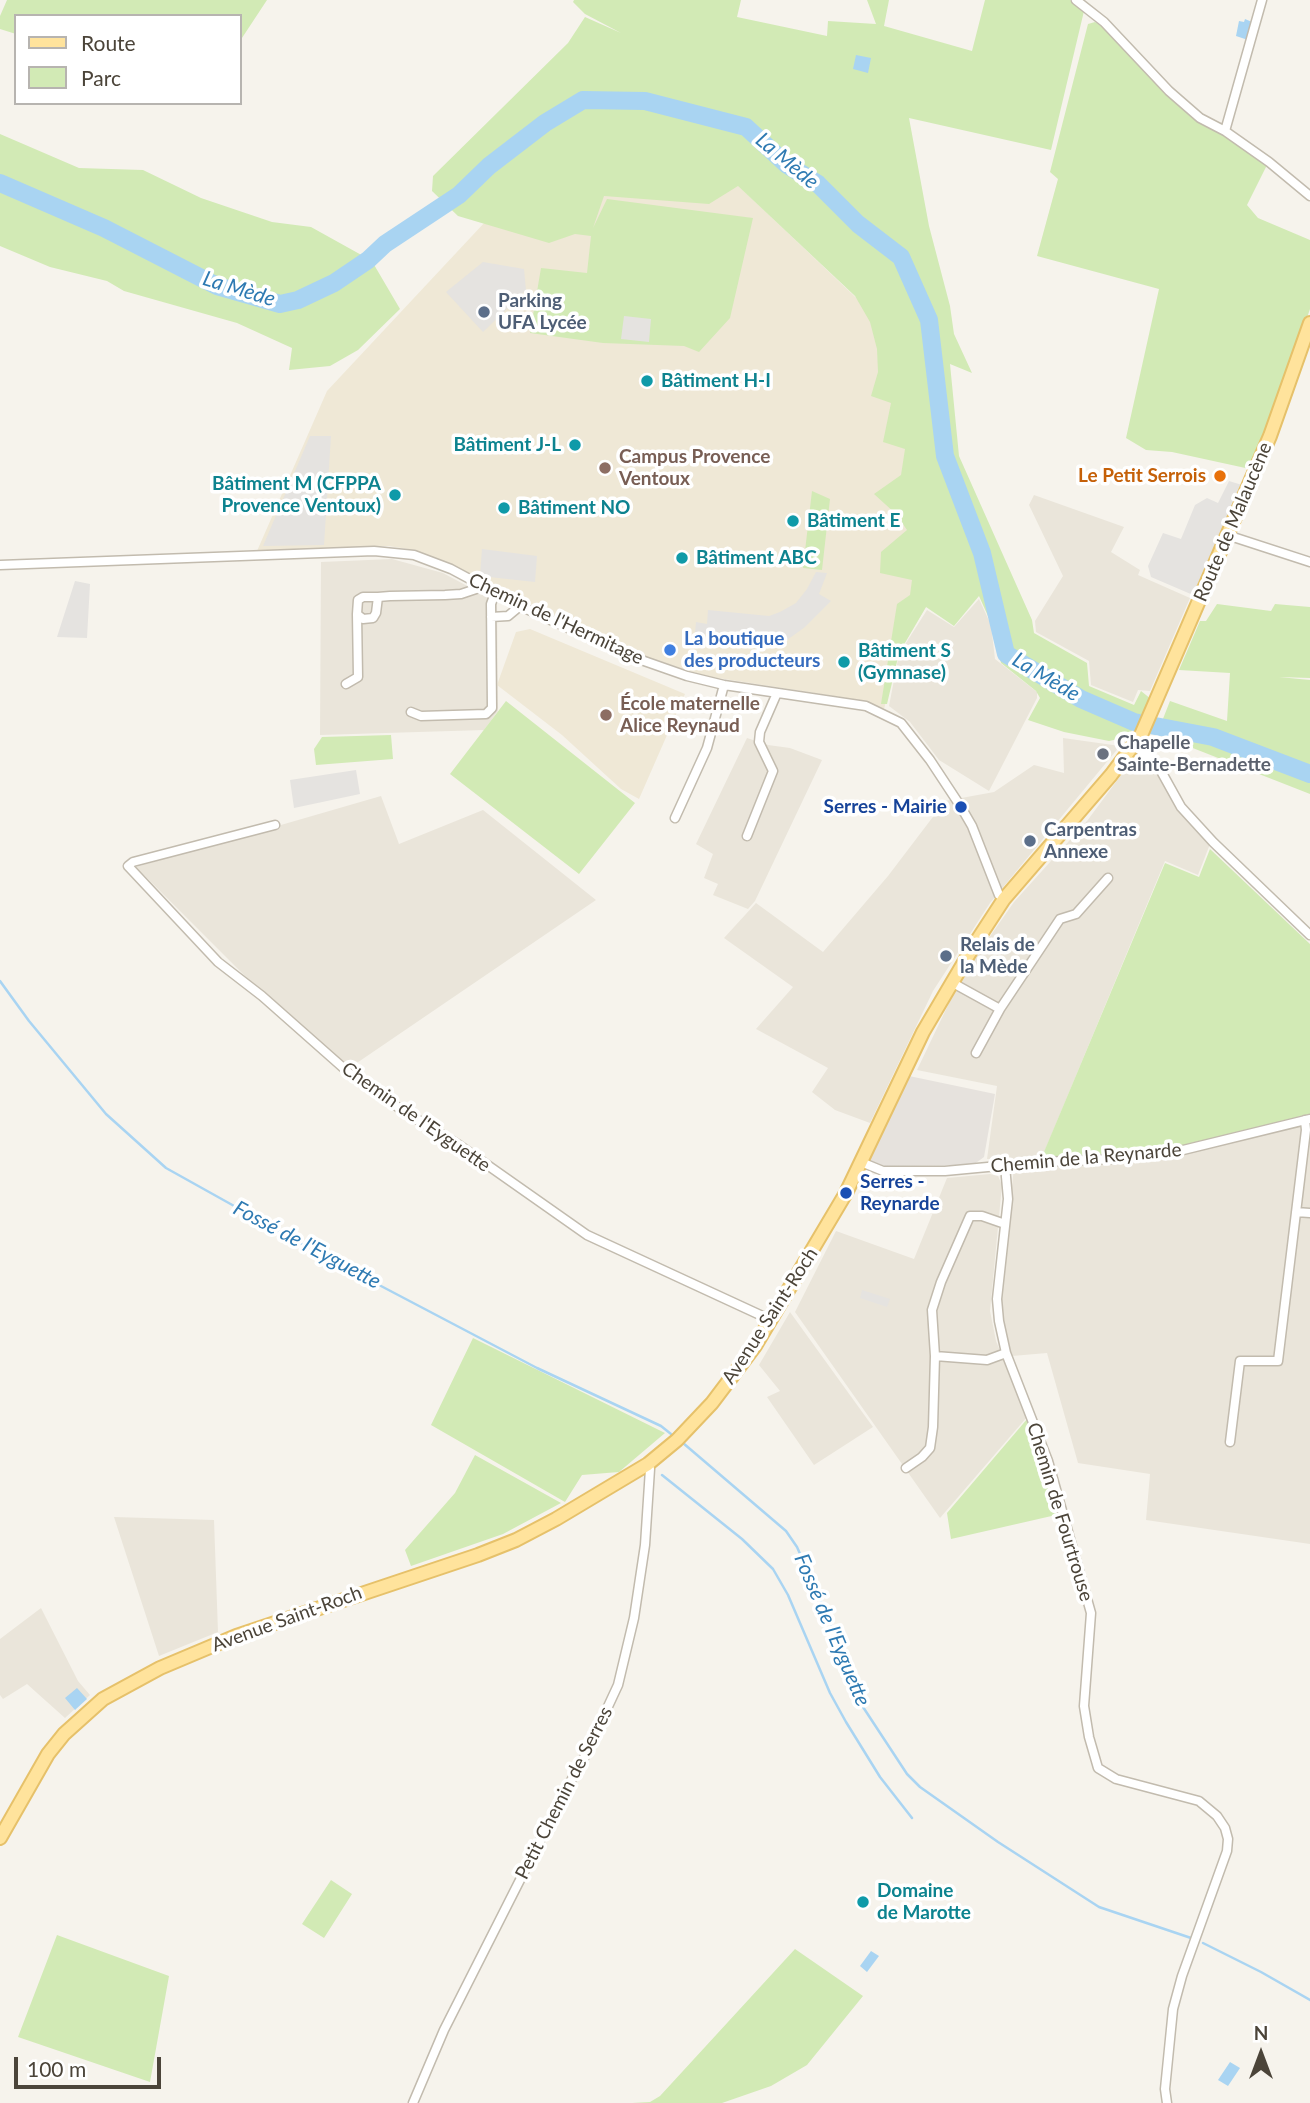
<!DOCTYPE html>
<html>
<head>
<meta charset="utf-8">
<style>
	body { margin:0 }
	#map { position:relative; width:1310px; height:2103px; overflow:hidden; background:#f6f3ec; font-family:Lato,sans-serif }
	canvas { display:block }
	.legend { position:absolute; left:14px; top:14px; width:228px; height:91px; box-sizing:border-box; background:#fff; border:2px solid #b7b4b0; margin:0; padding:9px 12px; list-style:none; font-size:21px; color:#4b4439 }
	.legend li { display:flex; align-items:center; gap:14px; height:35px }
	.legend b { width:35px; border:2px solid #b7b4b0 }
	.north { position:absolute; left:1226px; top:2019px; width:70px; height:70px; -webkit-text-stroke:5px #fff; paint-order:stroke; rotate:0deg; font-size:19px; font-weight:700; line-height:28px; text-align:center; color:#4b4439 }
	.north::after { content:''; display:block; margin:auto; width:24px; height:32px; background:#4b4439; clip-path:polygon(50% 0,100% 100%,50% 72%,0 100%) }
	.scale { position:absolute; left:14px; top:2057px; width:147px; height:32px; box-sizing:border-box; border:4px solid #4b4439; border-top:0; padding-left:9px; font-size:21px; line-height:24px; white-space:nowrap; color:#4b4439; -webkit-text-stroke:5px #fff; paint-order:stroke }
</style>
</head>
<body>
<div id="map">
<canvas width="1310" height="2103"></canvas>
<ul class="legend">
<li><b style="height:9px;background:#ffe39c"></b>Route</li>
<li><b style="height:19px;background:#d2eab5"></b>Parc</li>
</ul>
<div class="north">N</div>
<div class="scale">100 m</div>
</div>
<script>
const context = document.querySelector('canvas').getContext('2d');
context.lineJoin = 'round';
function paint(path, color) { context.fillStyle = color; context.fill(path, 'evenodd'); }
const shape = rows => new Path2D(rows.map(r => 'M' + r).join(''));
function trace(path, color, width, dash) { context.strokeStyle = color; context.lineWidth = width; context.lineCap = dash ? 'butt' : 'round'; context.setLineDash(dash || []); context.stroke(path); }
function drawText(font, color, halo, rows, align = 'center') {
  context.font = font + ' Lato,sans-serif'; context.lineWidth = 7; context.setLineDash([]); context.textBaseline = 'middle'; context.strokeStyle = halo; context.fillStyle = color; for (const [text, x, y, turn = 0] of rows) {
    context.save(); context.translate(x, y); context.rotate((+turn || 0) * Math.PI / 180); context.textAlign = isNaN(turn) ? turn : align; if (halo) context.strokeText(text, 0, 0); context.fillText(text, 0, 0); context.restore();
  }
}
paint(shape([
	[1034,495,1124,527,1111,552,1140,570,1138,575,1190,598,1150,691,1138,690,1133,702,1091,685,1089,661,1036,632,1035,621,1063,576,1029,505],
	[392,559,443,573,497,602,498,711,484,730,320,735,321,562],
	[979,599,991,625,995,659,1037,692,1037,698,989,791,939,760,910,722,889,706,899,654,927,610,954,627],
	[747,738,768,745,790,748,822,760,755,901,748,909,713,895,718,884,704,878,713,854,696,844],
	[1063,738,1120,746,990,903,933,991,870,1123,835,1110,812,1092,828,1068,756,1029,793,987,724,938,756,903,823,952,888,876,945,801,994,792,1034,765,1064,773],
	[1130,763,1153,764,1210,844,1198,875,1165,861,1041,1160,987,1159,997,1086,917,1070,961,978,1014,902,1087,821],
	[381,796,399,844,483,810,596,900,348,1069,249,980,136,867],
	[1310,1123,1310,1544,1146,1520,1150,1474,1078,1463,1047,1353,1012,1356,999,1311,1014,1167,1108,1163,1181,1154],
	[990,1174,998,1176,1002,1185,990,1311,996,1341,1027,1417,940,1518,795,1312,836,1231,914,1259,947,1178],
	[790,1312,873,1427,814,1465,767,1397,780,1391,759,1365],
	[114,1517,214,1520,218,1632,159,1656],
	[41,1608,78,1681,90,1695,65,1718,27,1684,3,1699,0,1695,0,1639]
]), '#eae5da');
paint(shape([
	[909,1076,995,1094,984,1157,973,1165,885,1166,869,1160]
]), '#e6e2dd');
paint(shape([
	[710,159,908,347,926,607,899,653,884,709,866,701,705,676,647,657,619,647,430,556,408,549,388,546,257,551,327,391,514,191],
	[530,629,685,694,639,799,621,789,562,735,497,685,516,632]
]), '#efe8d6');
paint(shape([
	[7,0,267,0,240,41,240,16,16,16,16,34,0,29,0,16],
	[574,0,741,0,737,17,827,36,828,21,876,24,867,0,889,0,884,26,972,51,985,0,1070,0,1084,11,1051,150,909,118,929,226,950,306,954,334,972,373,950,364,959,456,1032,620,1034,633,1087,663,1089,686,1134,705,1141,691,1151,699,1128,737,1109,741,1064,732,1028,720,1040,698,1036,691,1001,663,992,625,979,596,954,626,926,607,899,653,887,704,881,704,897,604,910,595,912,580,880,573,881,552,907,530,896,514,874,494,901,475,905,449,883,442,891,403,871,396,878,372,877,349,870,322,855,296,738,186,709,204,604,196,593,228,607,199,753,218,730,318,699,352,684,346,603,343,530,333,541,268,587,273,591,236,575,234,549,243,458,216,432,191,433,176,568,43,585,17,621,33,585,14,573,2],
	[1095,22,1102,26,1168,94,1198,121,1223,134,1267,165,1247,205,1258,218,1310,240,1310,309,1272,420,1250,469,1172,452,1146,450,1126,438,1159,289,1037,256,1058,179,1050,172,1088,24],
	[0,134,79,168,143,170,201,198,272,222,311,227,365,257,331,281,298,296,281,300,218,283,102,223,0,178],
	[0,186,105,233,217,290,281,308,303,303,339,285,373,263,400,309,358,350,330,366,289,370,292,348,237,323,124,291,107,281,50,267,0,246],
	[812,491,830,499,822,570,803,568],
	[1217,604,1271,611,1275,604,1310,607,1310,678,1279,677,1310,680,1310,794,1157,734,1170,701,1227,721,1230,673,1179,670,1200,621,1206,621],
	[506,701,635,803,579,874,450,774],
	[391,735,393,759,316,765,314,749,322,737],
	[1210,849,1310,944,1310,1116,1176,1150,1041,1159,1165,863,1199,877],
	[473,1338,665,1433,619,1472,582,1475,565,1502,431,1425],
	[1028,1418,1056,1515,951,1539,947,1513],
	[475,1455,561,1503,503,1534,411,1566,405,1550,455,1493],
	[331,1880,352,1894,324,1938,302,1924],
	[57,1935,169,1976,150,2082,18,2037],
	[795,1949,863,1996,807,2065,771,2086,722,2103,632,2103,650,2102,660,2096]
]), '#d2eab5');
paint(shape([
	[483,262,524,269,526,290,483,332,446,292],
	[624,316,651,319,649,342,621,339],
	[310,436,331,436,324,545,263,546],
	[1229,481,1242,485,1193,595,1151,577,1148,566,1163,533,1181,539,1195,505,1207,498,1218,503],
	[482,549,537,556,535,582,480,576],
	[816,572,827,573,819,594,831,601,805,627,787,640,777,641,695,633,696,622,707,624,708,610,769,616,780,612,796,603,807,589],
	[75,581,90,584,87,638,57,637],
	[356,770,360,794,294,808,290,780],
	[862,1290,890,1299,887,1307,860,1298]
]), '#e5e3e0');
paint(shape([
	[1245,19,1252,22,1248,40,1236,36,1239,21,1244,22],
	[856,55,871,58,868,73,853,69],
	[77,1688,87,1699,75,1710,65,1698],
	[871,1951,879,1956,867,1972,860,1966],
	[1230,2062,1240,2068,1228,2086,1218,2080]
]), '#a9d4f2');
trace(shape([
	[0,981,29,1021,106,1114,166,1168,322,1255,537,1368,661,1426,671,1434],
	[683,1443,786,1531,797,1547,836,1636,847,1674,863,1707,907,1774,920,1787,998,1842,1099,1907,1194,1939],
	[662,1475,742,1539,773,1569,788,1595,830,1693,846,1722,880,1777,912,1818],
	[1203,1943,1261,1972,1310,2000]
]), '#a9d4f2', 2.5);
trace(shape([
	[0,183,104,228,217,286,280,304,298,300,334,283,368,260,385,244,459,195,489,166,545,123,583,100,645,101,746,127,786,164,818,184,858,224,901,257,929,320,945,456,982,553,1006,654,1081,699,1134,722,1213,737,1310,774]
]), '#a9d4f2', 18);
const street = shape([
	[1076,0,1104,22,1169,91,1200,118,1225,131,1269,162,1310,196],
	[1225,131,1262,0],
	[1227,535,1310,562],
	[0,565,374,551,414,555,451,569,520,606,627,655,687,676,724,685,866,706,901,723,930,760,961,807,972,826,999,895,1004,899],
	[378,597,376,613,373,618,363,619,357,614,358,600,363,597,378,597,390,596,445,595,461,594,482,587],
	[491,617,508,616,520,606],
	[346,684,358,677,357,614],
	[411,712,421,716,486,714,492,708,491,604,495,593],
	[1134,746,1156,762,1181,807,1213,842,1310,935],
	[675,818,707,748,724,685],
	[275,825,133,862,128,866,218,962,262,996,357,1080,405,1112,459,1145,587,1235,771,1320],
	[747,836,773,771,759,742,760,732,777,693],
	[951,982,1000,1009,1060,919,1076,914,1108,878],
	[976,1053,1000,1009],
	[861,1162,883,1171,945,1171,1041,1162,1114,1159,1175,1152,1310,1119],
	[1005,1166,1008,1199,997,1299,999,1321,1006,1353,1048,1461,1091,1613,1084,1706,1089,1737,1098,1768,1116,1779,1199,1801,1217,1816,1225,1828,1228,1839,1227,1851,1182,1976,1173,2009,1165,2089,1167,2103],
	[1296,1212,1310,1213],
	[1005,1224,982,1216,970,1216,941,1282,932,1310,935,1356,987,1360,1006,1353],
	[1230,1442,1240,1361,1278,1361,1306,1130,1305,1120],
	[906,1468,922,1457,930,1448,933,1427,935,1356],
	[413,2103,444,2030,563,1795,585,1756,618,1685,634,1618,645,1545,650,1469,648,1464]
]);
const primary = shape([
	[0,1838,48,1754,64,1734,103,1699,160,1668,236,1636,478,1555,516,1540,556,1519,648,1464,677,1440,712,1403,755,1346,846,1193,923,1032,976,942,1004,899,1111,775,1141,735,1270,436,1310,323]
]);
trace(street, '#c2bbae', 11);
trace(primary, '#e6c16a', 16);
trace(street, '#fff', 8);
trace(primary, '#ffe39c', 12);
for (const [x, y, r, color] of [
	[484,312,7,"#5c6f8a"],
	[647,381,7,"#0f9aa8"],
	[575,445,7,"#0f9aa8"],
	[605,468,7,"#8d6e63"],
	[1220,476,7,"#e8710a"],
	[395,495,7,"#0f9aa8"],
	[504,508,7,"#0f9aa8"],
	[793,521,7,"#0f9aa8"],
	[682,558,7,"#0f9aa8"],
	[670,650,7,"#3f7fe0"],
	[844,662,7,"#0f9aa8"],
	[606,715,7,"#8d6e63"],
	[1103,754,7,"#6b7280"],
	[961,807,7,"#1a4fb4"],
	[1030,841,7,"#5c6f8a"],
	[946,956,7,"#5c6f8a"],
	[846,1193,7,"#1a4fb4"],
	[863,1902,7,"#0f9aa8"]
]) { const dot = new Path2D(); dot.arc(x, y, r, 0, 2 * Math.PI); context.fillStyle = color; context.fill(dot); trace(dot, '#fff', 2.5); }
drawText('bold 19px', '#4e5e75', '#fff', [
	["Parking",498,301],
	["UFA Lycée",498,323],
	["Carpentras",1044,830],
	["Annexe",1044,852],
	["Relais de",960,945],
	["la Mède",960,967]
], 'left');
drawText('bold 19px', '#0d838f', '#fff', [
	["Bâtiment H-I",661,381],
	["Bâtiment J-L",561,445,"right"],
	["Bâtiment M (CFPPA",381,484,"right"],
	["Provence Ventoux)",381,506,"right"],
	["Bâtiment NO",518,508],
	["Bâtiment E",807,521],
	["Bâtiment ABC",696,558],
	["Bâtiment S",858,651],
	["(Gymnase)",858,673],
	["Domaine",877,1891],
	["de Marotte",877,1913]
], 'left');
drawText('bold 19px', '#785e54', '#fff', [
	["Campus Provence",619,457],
	["Ventoux",619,479],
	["École maternelle",620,704],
	["Alice Reynaud",620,726]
], 'left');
drawText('bold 19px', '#c56008', '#fff', [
	["Le Petit Serrois",1206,476]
], 'right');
drawText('19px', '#4b4439', '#fff', [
	["Route de Malaucène",1233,522,-67],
	["Chemin de l'Hermitage",556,619,25],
	["Chemin de l'Eyguette",416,1117,35],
	["Chemin de la Reynarde",1086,1158,-5],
	["Avenue Saint-Roch",770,1316,-57],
	["Chemin de Fourtrouse",1060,1512,73],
	["Avenue Saint-Roch",287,1619,-20],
	["Petit Chemin de Serres",564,1793,-63]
]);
drawText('bold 19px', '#366cbe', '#fff', [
	["La boutique",684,639],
	["des producteurs",684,661]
], 'left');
drawText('bold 19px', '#5b616d', '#fff', [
	["Chapelle",1117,743],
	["Sainte-Bernadette",1117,765]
], 'left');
drawText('bold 19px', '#164399', '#fff', [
	["Serres - Mairie",947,807],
	["Serres -",860,1182,"left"],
	["Reynarde",860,1204,"left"]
], 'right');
drawText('italic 21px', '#2e7ab2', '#fff', [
	["La Mède",787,161,40],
	["La Mède",239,289,17],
	["La Mède",1046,677,31],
	["Fossé de l'Eyguette",307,1245,28],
	["Fossé de l'Eyguette",832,1630,67]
]);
</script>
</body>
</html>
